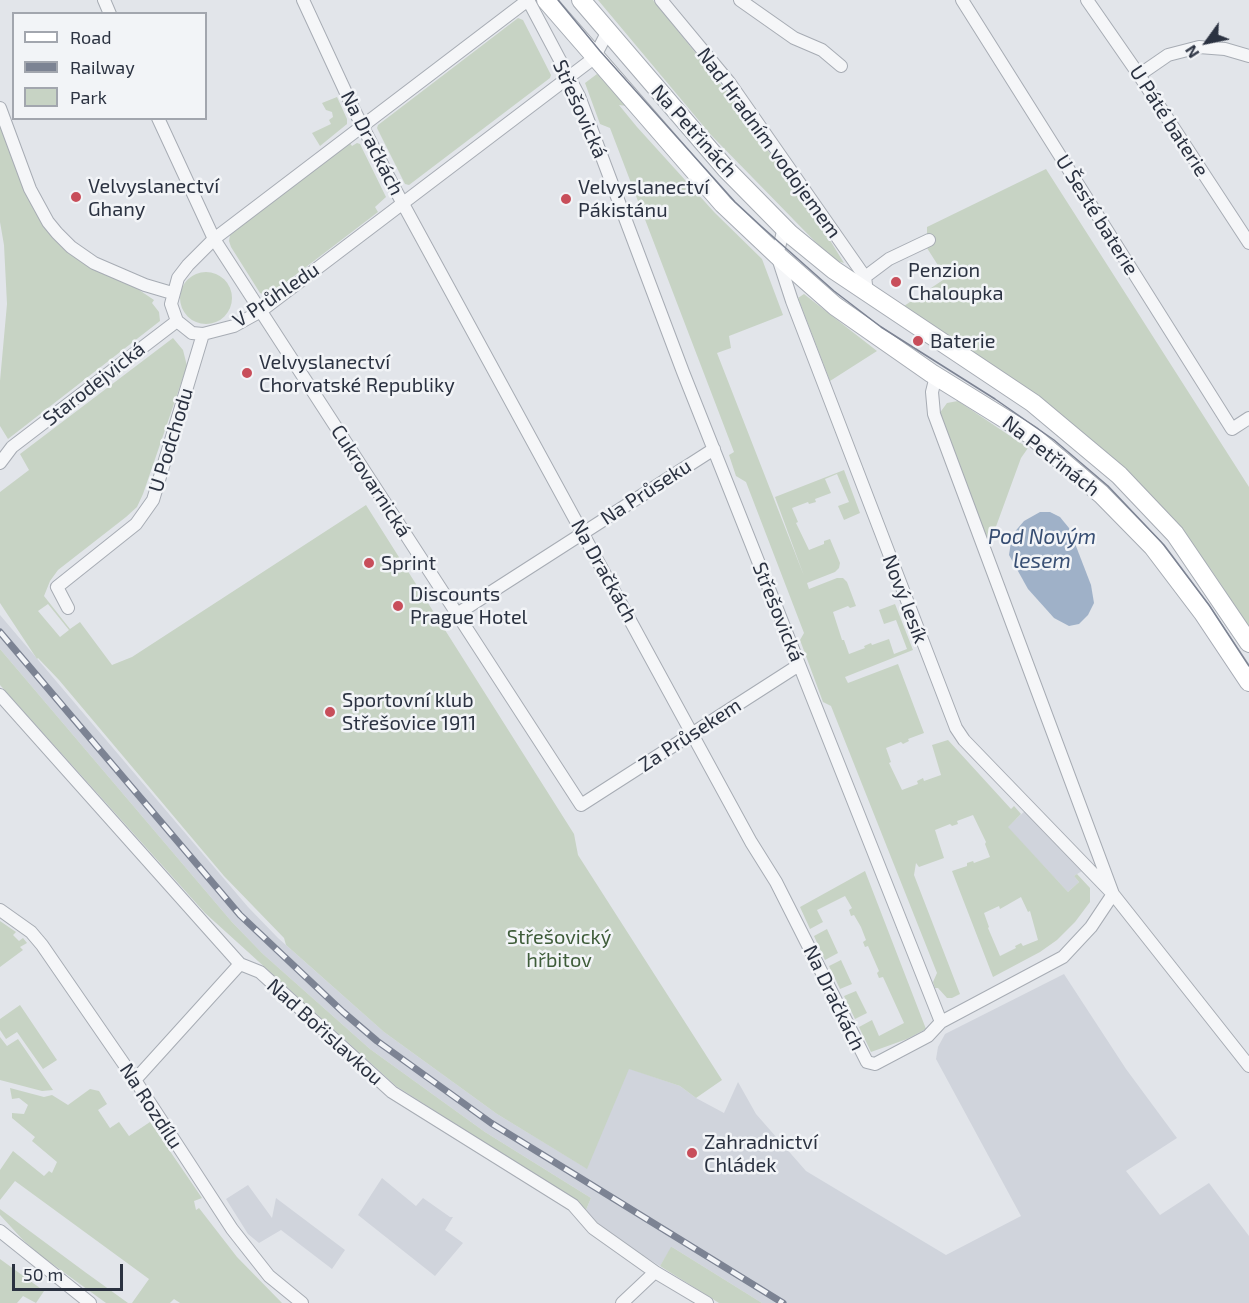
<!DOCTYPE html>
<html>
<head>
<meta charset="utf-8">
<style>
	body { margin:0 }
	#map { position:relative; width:1249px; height:1303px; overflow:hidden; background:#e2e5ea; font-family:"Exo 2",sans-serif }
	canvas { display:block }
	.legend { position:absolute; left:12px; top:12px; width:195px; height:108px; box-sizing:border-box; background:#f2f4f7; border:2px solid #a2a6ae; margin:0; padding:8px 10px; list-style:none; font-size:18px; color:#2b3241 }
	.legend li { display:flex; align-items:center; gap:12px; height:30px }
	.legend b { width:30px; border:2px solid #a2a6ae }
	.north { position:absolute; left:1177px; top:12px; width:60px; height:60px; -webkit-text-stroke:4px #f2f4f7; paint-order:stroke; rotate:237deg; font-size:16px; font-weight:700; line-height:24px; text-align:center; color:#2b3241 }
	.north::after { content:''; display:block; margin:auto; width:21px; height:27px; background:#2b3241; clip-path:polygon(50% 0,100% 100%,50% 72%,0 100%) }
	.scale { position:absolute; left:12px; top:1264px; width:111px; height:27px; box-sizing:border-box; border:3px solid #2b3241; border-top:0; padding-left:8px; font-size:18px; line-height:21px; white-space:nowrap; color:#2b3241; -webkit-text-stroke:4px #f2f4f7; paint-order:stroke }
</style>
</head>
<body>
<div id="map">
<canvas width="1249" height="1303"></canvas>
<ul class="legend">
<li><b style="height:8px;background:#fff"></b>Road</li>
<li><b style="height:8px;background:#7c8393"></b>Railway</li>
<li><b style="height:16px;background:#c7d3c4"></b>Park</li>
</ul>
<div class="north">N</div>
<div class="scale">50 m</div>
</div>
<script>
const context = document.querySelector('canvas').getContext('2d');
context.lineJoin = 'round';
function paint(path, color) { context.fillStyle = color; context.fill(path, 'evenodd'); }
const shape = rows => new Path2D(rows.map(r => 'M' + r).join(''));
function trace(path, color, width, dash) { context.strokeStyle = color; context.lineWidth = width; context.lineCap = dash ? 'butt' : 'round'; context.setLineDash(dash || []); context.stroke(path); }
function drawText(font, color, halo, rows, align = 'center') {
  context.font = font + ' "Exo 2",sans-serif'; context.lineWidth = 5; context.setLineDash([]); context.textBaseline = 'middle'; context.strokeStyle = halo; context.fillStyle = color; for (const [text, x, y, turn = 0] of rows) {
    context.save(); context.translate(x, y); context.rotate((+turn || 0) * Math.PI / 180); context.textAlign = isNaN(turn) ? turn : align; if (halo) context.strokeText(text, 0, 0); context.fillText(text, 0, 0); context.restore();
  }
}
paint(shape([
	[0,615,248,907,278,938,384,1032,497,1114,586,1168,628,1068,680,1086,696,1098,724,1113,738,1082,756,1114,806,1171,946,1255,1021,1216,936,1059,938,1047,945,1034,1064,974,1126,1069,1177,1138,1126,1171,1160,1215,1209,1183,1249,1236,1249,1303,762,1303,672,1247,660,1266,600,1229,586,1210,591,1198,485,1132,370,1049,263,954,232,922,0,649],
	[1025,811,1082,871,1074,876,1079,882,1068,892,1007,827],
	[382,1178,416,1206,423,1198,450,1217,453,1217,445,1230,463,1243,435,1276,358,1215],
	[248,1185,272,1218,276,1198,345,1250,332,1269,281,1230,259,1243,248,1234,226,1199]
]), '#d0d4dc');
paint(shape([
	[598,0,653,0,727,92,823,229,844,263,833,260,711,135],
	[518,18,523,20,551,75,550,78,409,185,405,184,377,128,378,125],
	[597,74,627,106,619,105,637,127,715,213,762,259,783,315,729,336,731,348,717,353,804,576,775,497,844,470,860,513,844,520,838,506,849,502,837,474,825,479,831,493,815,499,816,502,809,504,808,502,792,508,798,522,796,523,809,550,824,544,824,541,830,539,840,563,839,568,835,572,807,583,809,589,837,578,843,578,847,582,856,606,850,608,848,606,833,612,842,640,844,640,849,654,865,648,864,646,871,643,872,645,889,639,894,654,907,649,896,620,884,624,879,610,895,604,913,650,845,677,848,683,898,664,924,733,908,739,909,741,903,744,901,742,886,748,891,762,889,763,902,790,918,784,917,781,923,778,924,781,941,775,932,745,948,740,1011,809,1014,806,1021,814,1008,827,1068,892,1079,882,1074,876,1077,874,1090,888,1090,902,1075,922,1057,940,1040,952,993,977,952,871,967,866,967,863,973,861,974,863,990,857,985,844,986,842,973,815,957,821,958,824,952,826,950,824,935,830,944,858,919,867,916,863,914,875,960,994,952,998,947,998,938,988,935,988,933,982,937,973,831,706,823,702,800,640,804,633,746,482,736,476,729,455,734,452,610,128,600,124,585,83],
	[1021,897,1028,912,1030,911,1038,940,1023,946,1021,943,1015,946,1016,948,1000,956,988,928,989,927,984,913,999,906,1000,909],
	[337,97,347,119,347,124,320,146,312,133,331,124,329,120,333,117,332,112,326,110,322,103],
	[0,121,47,228,154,300,152,303,159,312,160,321,8,439,0,426,0,381,7,304,4,245,0,222],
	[349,142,352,146,357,143,360,144,386,197,375,207,378,212,272,293,265,295,260,293,231,247,229,241,230,235],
	[1046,169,1249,487,1249,627,1210,568,1123,470,901,308,946,278,927,248,927,227],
	'180 298a26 26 0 1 1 52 0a26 26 0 1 1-52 0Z',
	[804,294,877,351,830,381,798,298],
	[173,338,183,350,187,366,143,494,137,507,126,517,58,570,50,581,44,596,70,629,80,622,112,665,132,657,366,505,574,834,578,855,722,1080,696,1098,680,1086,629,1069,587,1169,497,1114,384,1032,286,945,284,938,224,876,59,680,38,658,37,659,0,603,0,492,29,470,20,454],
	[48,604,69,630,60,637,38,611],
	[958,401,1028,448,1021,458,994,532,987,538,939,414,947,403],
	[0,649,232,922,263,954,370,1049,485,1132,591,1198,586,1210,573,1199,396,1086,205,913,0,685],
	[865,871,926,1029,907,1039,871,1052,859,1027,872,1020,879,1036,904,1023,883,977,879,978,877,973,879,971,868,946,865,947,863,942,866,940,861,927,854,915,851,916,849,910,852,908,845,896,817,910,823,922,810,929,800,907],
	[0,921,16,932,13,935,19,941,23,938,27,943,20,947,23,950,0,967],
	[827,929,838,953,825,960,814,936],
	[841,960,852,984,840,989,829,966],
	[856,991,867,1013,855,1019,844,996],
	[20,1005,57,1060,43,1069,17,1032,6,1039,0,1030,0,1019],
	[0,1037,7,1046,18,1039,53,1090,42,1091,0,1080],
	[10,1088,44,1097,52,1095,68,1105,90,1089,99,1091,107,1104,98,1110,110,1128,119,1122,129,1136,150,1122,202,1198,194,1201,196,1210,199,1208,237,1257,282,1303,180,1303,174,1299,170,1303,132,1303,149,1279,15,1181,0,1200,0,1170,13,1151,44,1176,49,1171,52,1173,57,1162,32,1141,35,1137,12,1118,12,1113,24,1114,28,1105,19,1098,12,1099],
	[0,1209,85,1272,128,1303,106,1303,40,1255,23,1240,0,1215],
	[671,1247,672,1247,762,1303,719,1303,660,1266],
	[0,1259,44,1291,36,1303,23,1296,17,1303,0,1303]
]), '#c7d3c4');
paint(shape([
	[1040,512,1050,512,1060,517,1069,528,1091,585,1094,603,1088,615,1079,624,1069,626,1054,618,1028,589,1009,555,1012,535,1024,521]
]), '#9fb1c8');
const street = shape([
	[104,0,110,14],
	[303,0,353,108,396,191,751,842,776,882,867,1062,875,1064,928,1036,941,1022,1063,957,1091,927,1113,894],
	[528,0,579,96,683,372,941,1022],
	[528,0,214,239,188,265,178,278,171,304,177,321,192,333,203,334,234,326,261,311,594,58,608,31],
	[661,0,729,82,865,277,867,292],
	[740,0,794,38,822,50,841,66],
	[962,0,1232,429,1249,418],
	[1087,0,1139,75,1249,243],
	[1139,75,1168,55,1199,47,1225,49,1249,56],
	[0,108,30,189,48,222,57,233,71,247,94,263,145,285,172,293],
	[158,118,214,239,581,805,799,665],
	[784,228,777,255,792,301,956,728,964,740,1110,891],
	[865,277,889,259,929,240],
	[936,376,932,392,934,414,1113,894,1249,1066],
	[0,463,12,447,177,321],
	[68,608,57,587,136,524,153,500,203,334],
	[457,614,714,449],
	[0,695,240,964,260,972,392,1092,573,1205,593,1228,655,1272,707,1303],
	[0,910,31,932,42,945,135,1080,232,1229,269,1276,302,1303],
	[135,1080,240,964],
	[0,1231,90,1303],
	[622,1303,655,1272]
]);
const secondary = shape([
	[546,0,723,204,777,255,835,306,931,373,1031,435,1101,494,1153,547,1203,613,1249,682],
	[581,0,726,169,790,234,834,270,1033,403,1119,475,1175,534,1249,643]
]);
trace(street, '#a7acb4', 14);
trace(secondary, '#a7acb4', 20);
trace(street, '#f5f6f8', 12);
trace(secondary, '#fff', 18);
trace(shape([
	[558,0,600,51,735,202,762,227,834,291,881,327,995,399,1054,440,1108,486,1164,545,1209,605,1249,666]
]), '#7c8393', 1.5);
const rail = shape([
	[0,632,240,915,343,1012,377,1041,491,1123,783,1303]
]);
trace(rail, '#7c8393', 7);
trace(rail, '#f2f4f7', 4.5, [14]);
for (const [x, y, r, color] of [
	[76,197,6,"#c84e5a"],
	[566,199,6,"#c84e5a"],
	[896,282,6,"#c84e5a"],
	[918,341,6,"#c84e5a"],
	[247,373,6,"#c84e5a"],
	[369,563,6,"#c84e5a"],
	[398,606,6,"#c84e5a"],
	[330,712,6,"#c84e5a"],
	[692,1153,6,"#c84e5a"]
]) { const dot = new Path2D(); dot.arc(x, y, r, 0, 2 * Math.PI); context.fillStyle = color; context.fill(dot); trace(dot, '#f2f4f7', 2); }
drawText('20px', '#2b3241', '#f2f4f7', [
	["Střešovická",580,109,66],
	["U Páté baterie",1169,121,57],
	["Na Petřinách",694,131,48],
	["Na Dračkách",372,143,63],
	["Nad Hradním vodojemem",769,143,54],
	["U Šesté baterie",1097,215,58],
	["V Průhledu",276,295,-34],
	["Starodejvická",94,384,-38],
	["U Podchodu",171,440,-73],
	["Na Petřinách",1051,456,38],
	["Cukrovarnická",371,481,57],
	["Na Průseku",646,492,-33],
	["Na Dračkách",604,571,61],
	["Nový lesík",905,599,69],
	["Střešovická",778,612,68],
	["Za Průsekem",690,735,-33],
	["Na Dračkách",834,998,64],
	["Nad Bořislavkou",325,1032,42],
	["Na Rozdílu",151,1106,57]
]);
drawText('20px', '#2b3241', '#f2f4f7', [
	["Velvyslanectví",88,186],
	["Ghany",88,209],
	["Velvyslanectví",578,187],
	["Pákistánu",578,210],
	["Penzion",908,270],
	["Chaloupka",908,293],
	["Baterie",930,341],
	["Velvyslanectví",259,362],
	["Chorvatské Republiky",259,385],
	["Sprint",381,563],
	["Discounts",410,594],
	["Prague Hotel",410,617],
	["Sportovní klub",342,700],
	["Střešovice 1911",342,723],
	["Zahradnictví",704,1142],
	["Chládek",704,1165]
], 'left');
drawText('20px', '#3e5c39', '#f2f4f7', [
	["Střešovický",559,937],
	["hřbitov",559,960]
]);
drawText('italic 21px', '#374e73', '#f2f4f7', [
	["Pod Novým",1042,537],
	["lesem",1042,561]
]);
</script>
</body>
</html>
